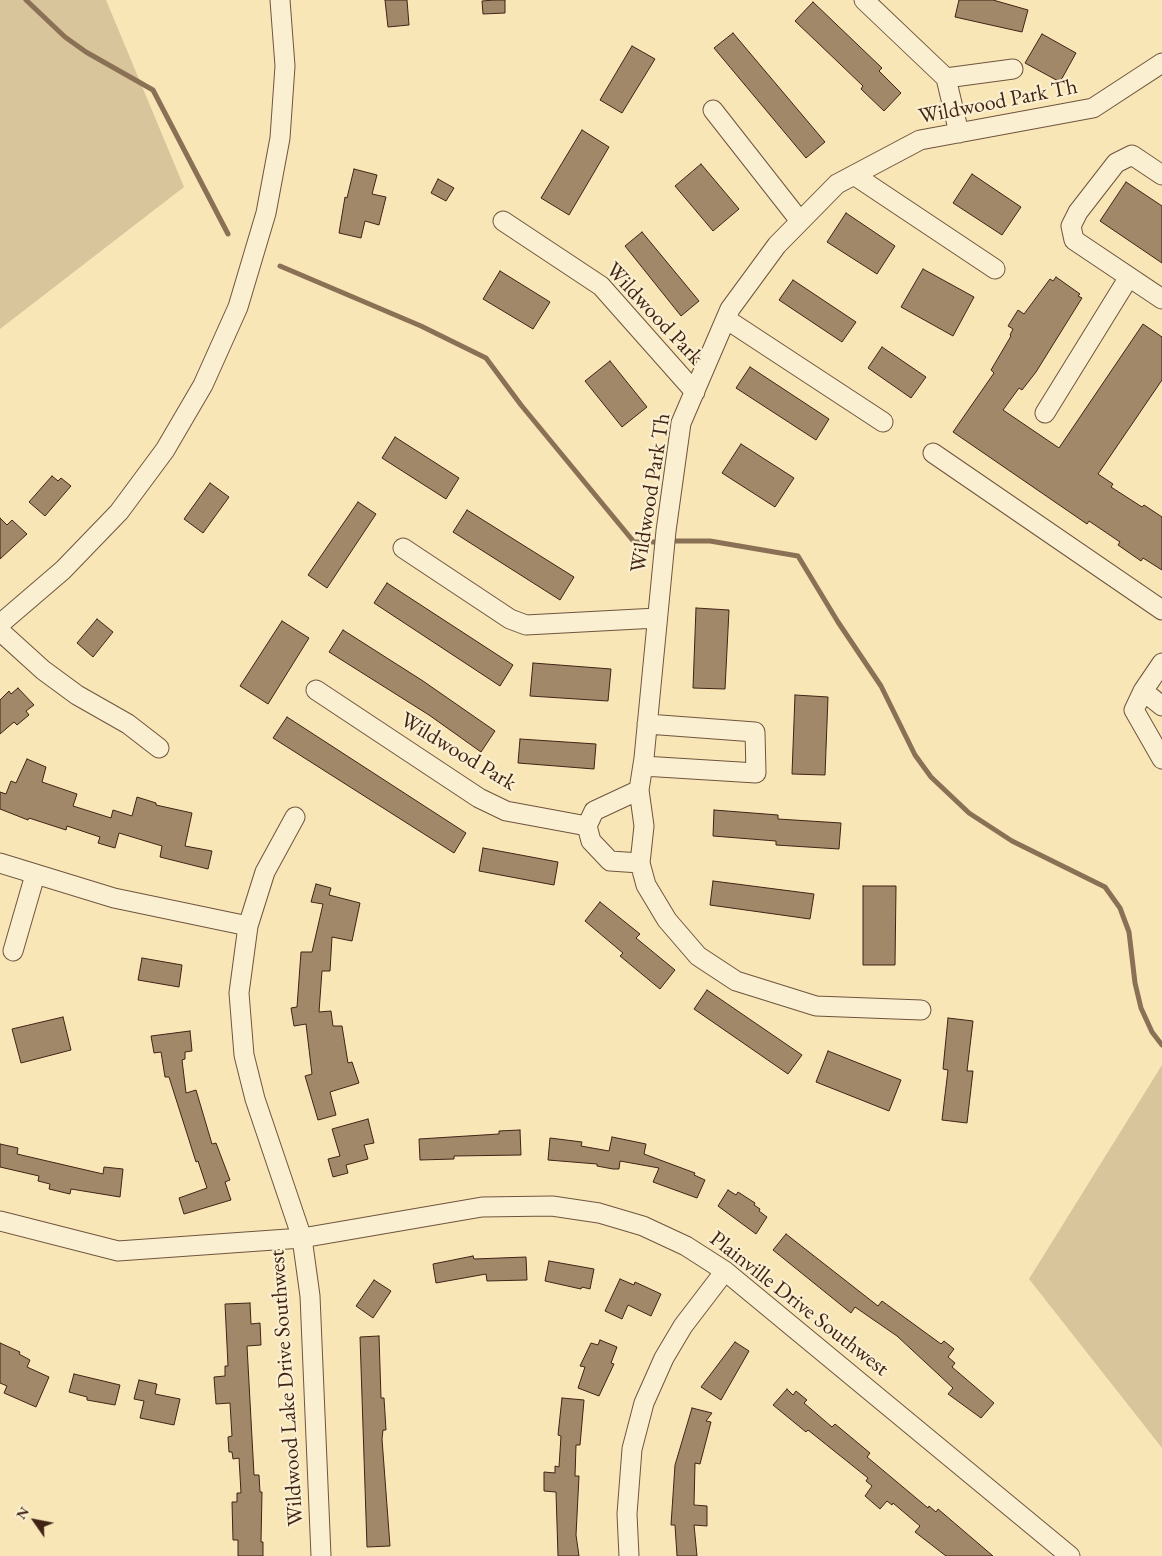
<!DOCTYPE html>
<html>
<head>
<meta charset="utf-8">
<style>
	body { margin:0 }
	#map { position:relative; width:1162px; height:1556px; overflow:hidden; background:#f8e6b7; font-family:"EB Garamond",serif }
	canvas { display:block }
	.north { position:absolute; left:10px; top:1496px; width:50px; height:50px; -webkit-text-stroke:4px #faefd0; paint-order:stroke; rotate:303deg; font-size:14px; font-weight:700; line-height:20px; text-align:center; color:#412315 }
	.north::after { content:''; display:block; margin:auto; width:18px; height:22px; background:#412315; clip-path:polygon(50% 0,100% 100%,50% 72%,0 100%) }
</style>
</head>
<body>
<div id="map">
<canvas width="1162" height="1556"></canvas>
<div class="north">N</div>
</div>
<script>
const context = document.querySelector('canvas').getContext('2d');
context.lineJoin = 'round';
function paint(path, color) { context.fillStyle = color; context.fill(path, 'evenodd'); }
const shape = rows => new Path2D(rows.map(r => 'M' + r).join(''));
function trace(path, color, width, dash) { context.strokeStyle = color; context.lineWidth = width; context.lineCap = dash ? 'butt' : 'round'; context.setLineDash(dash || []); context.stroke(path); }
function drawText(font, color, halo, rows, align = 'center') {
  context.font = font + ' "EB Garamond",serif'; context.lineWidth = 4.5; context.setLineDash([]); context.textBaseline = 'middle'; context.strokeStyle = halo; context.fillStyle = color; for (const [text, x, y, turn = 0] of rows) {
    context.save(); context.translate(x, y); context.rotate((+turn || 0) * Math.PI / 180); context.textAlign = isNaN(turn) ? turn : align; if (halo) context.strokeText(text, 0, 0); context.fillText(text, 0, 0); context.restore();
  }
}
paint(shape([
	[0,0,106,0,184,187,0,329],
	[1162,1065,1162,1448,1029,1279]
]), '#d9c59b');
trace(shape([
	[26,0,65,37,86,52,153,90,228,234],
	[280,266,421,326,486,358,521,405,634,542,661,542],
	[670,541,710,541,798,556,838,622,881,686,915,755,931,777,969,813,1012,841,1105,887,1120,908,1129,932,1135,983,1141,1008,1152,1032,1162,1045]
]), '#8a7055', 5);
const building = shape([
	[385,0,407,0,409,25,388,27,385,0],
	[494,0,505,0,505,13,483,14,482,1,494,0],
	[959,0,993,0,1028,10,1022,32,955,17,959,0],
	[813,2,882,68,879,71,901,93,884,111,861,89,863,86,795,21,813,2],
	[733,33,825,142,806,158,714,48,733,33],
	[1042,34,1076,53,1060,82,1025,63,1042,34],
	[632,46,655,59,622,113,600,100,632,46],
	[582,130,609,147,569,215,541,198,582,130],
	[701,164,739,209,713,231,675,186,701,164],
	[354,169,377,175,372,194,386,197,379,225,365,221,361,238,339,233,345,197,347,198,354,169],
	[972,174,1021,207,1002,235,953,203,972,174],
	[438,179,454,188,446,201,431,193,438,179],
	[1126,182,1162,206,1162,263,1100,221,1126,182],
	[846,213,895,246,877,274,827,242,846,213],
	[642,232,699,301,681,316,625,246,642,232],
	[923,269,974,297,953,336,901,307,923,269],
	[500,271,550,302,533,329,483,299,500,271],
	[1056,277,1080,294,1078,296,1082,298,1036,372,1022,390,1019,388,1003,410,1059,448,1143,324,1162,337,1162,380,1098,474,1113,484,1111,487,1142,507,1144,505,1162,517,1162,570,1143,558,1141,561,1118,545,1120,542,1089,521,1087,524,953,432,994,373,991,370,1011,336,1010,335,1013,329,1008,326,1018,310,1024,314,1050,279,1053,281,1056,277],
	[793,280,856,322,842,342,779,300,793,280],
	[882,347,926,377,911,398,868,368,882,347],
	[610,361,647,407,622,427,585,381,610,361],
	[750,367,829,419,816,440,736,388,750,367],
	[395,437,459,478,446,499,382,458,395,437],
	[741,444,794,478,775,507,722,473,741,444],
	[52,476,58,481,61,478,71,486,45,516,29,502,52,476],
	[210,483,229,497,203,533,184,519,210,483],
	[358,502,376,514,327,588,308,575,358,502],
	[467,510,574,577,560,600,453,532,467,510],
	[0,518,7,525,12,520,27,534,0,559,0,518],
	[387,583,513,665,500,686,374,603,387,583],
	[696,608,729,610,725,689,693,688,696,608],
	[97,619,113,632,93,657,77,643,97,619],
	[282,621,309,638,268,704,240,686,282,621],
	[343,630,423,681,495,731,481,752,429,715,329,652,343,630],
	[533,663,611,669,608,701,530,696,533,663],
	[18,688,34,705,26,711,29,715,17,725,14,722,0,734,0,700,9,691,11,694,18,688],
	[795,695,828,697,825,775,792,774,795,695],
	[287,717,466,833,454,853,273,738,287,717],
	[520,739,596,744,594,769,518,763,520,739],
	[27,759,46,767,42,782,77,794,73,806,111,818,113,810,132,816,137,797,156,803,156,805,192,813,185,846,212,851,208,869,160,857,162,846,119,833,115,848,98,843,100,837,67,826,66,830,29,818,28,820,0,809,0,792,6,794,11,781,16,783,27,759],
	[714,810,778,815,778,819,841,823,839,849,776,845,776,841,713,836,714,810],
	[483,848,558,862,554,885,479,871,483,848],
	[713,881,814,894,810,919,710,905,713,881],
	[316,884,331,888,329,895,360,903,352,941,332,937,330,971,322,971,319,1012,331,1011,333,1026,342,1026,348,1063,352,1062,359,1083,330,1092,336,1115,318,1120,305,1076,312,1074,306,1024,294,1026,291,1008,297,1007,301,952,312,952,323,904,311,902,316,884],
	[863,886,896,886,895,965,863,965,863,886],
	[600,902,640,934,636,938,675,970,660,989,620,956,623,953,585,921,600,902],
	[142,958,182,965,179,987,138,980,142,958],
	[707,990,802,1055,788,1074,694,1009,707,990],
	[63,1017,71,1050,21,1063,12,1029,63,1017],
	[948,1018,973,1021,967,1071,973,1071,967,1123,942,1120,948,1070,943,1069,948,1018],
	[190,1031,192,1051,185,1052,185,1059,182,1060,186,1093,196,1090,212,1144,216,1143,230,1180,225,1182,231,1200,184,1214,179,1198,207,1188,198,1161,196,1162,169,1077,165,1077,161,1052,154,1053,151,1036,190,1031],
	[828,1051,901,1080,889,1111,816,1082,828,1051],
	[368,1119,374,1143,364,1145,368,1159,346,1165,348,1173,333,1177,328,1159,340,1156,332,1129,368,1119],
	[520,1130,521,1155,454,1156,454,1159,420,1160,419,1139,499,1134,499,1131,520,1130],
	[612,1137,646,1144,644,1154,695,1173,694,1175,705,1180,697,1198,653,1182,659,1168,620,1161,619,1169,613,1169,597,1166,597,1164,548,1160,550,1138,582,1142,581,1146,609,1151,612,1137],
	[0,1144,18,1148,17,1154,103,1174,104,1167,123,1169,120,1197,71,1189,70,1194,49,1189,50,1184,38,1181,39,1176,0,1167,0,1144],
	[728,1190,736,1195,738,1192,755,1203,754,1205,760,1209,759,1211,767,1217,756,1234,718,1206,728,1190],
	[786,1234,878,1306,882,1301,941,1344,944,1341,954,1349,948,1357,955,1363,952,1367,994,1403,981,1418,948,1394,953,1388,897,1336,855,1307,851,1313,773,1250,786,1234],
	[473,1256,474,1259,526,1257,527,1280,487,1281,486,1274,436,1283,433,1264,473,1256],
	[549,1261,594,1269,590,1289,582,1287,581,1289,545,1281,549,1261],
	[620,1279,634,1285,635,1282,661,1294,651,1316,628,1305,622,1319,605,1311,620,1279],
	[374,1280,391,1291,373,1318,356,1306,374,1280],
	[250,1303,251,1324,260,1323,261,1345,247,1346,254,1475,259,1475,260,1492,262,1492,261,1542,263,1542,263,1556,238,1556,238,1540,233,1540,232,1502,237,1502,237,1493,241,1493,239,1458,233,1459,232,1452,229,1452,228,1437,232,1436,230,1403,216,1404,214,1377,225,1376,225,1366,228,1366,225,1304,250,1303],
	[379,1336,381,1398,384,1398,386,1430,383,1430,382,1439,390,1546,367,1547,360,1337,379,1336],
	[600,1340,617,1347,611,1363,614,1364,599,1396,578,1388,585,1367,580,1366,591,1343,598,1345,600,1340],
	[735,1342,749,1351,721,1400,701,1387,735,1342],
	[0,1343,20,1352,19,1354,30,1360,27,1367,49,1377,36,1407,4,1393,7,1386,0,1383,0,1343],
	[74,1374,120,1385,115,1405,87,1400,87,1397,69,1392,74,1374],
	[139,1380,157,1384,155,1394,180,1399,174,1425,140,1418,144,1401,134,1399,139,1380],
	[787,1389,793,1395,796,1391,807,1400,804,1403,832,1427,835,1424,870,1453,867,1457,891,1477,928,1508,929,1506,936,1512,938,1509,993,1556,946,1556,915,1532,920,1526,893,1503,892,1505,887,1501,880,1509,865,1496,872,1486,866,1481,868,1478,808,1430,806,1432,773,1405,787,1389],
	[562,1398,584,1400,580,1445,576,1445,575,1476,579,1476,576,1535,579,1556,558,1556,556,1492,544,1491,544,1472,555,1473,555,1466,559,1467,561,1436,558,1435,562,1398],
	[692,1408,712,1413,706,1421,711,1422,700,1464,695,1463,694,1505,707,1506,707,1526,694,1525,697,1556,677,1556,675,1525,671,1525,675,1465,692,1408]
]);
paint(building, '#a08869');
trace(building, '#412315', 1);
const minor = shape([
	[864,0,946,78,959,133],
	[946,78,1013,69],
	[713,110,800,221],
	[854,175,995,269],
	[1162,175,1132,155,1116,163,1078,212,1071,226,1074,240,1162,299],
	[503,221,601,286,695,392],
	[726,319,883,422],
	[1045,413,1129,277],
	[933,453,1162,610],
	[403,548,510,619,526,625,657,618],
	[0,624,63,570,119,512,165,450,203,385,238,307,266,213,280,138,285,66,280,0],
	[0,631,43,670,77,695,128,724,159,748],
	[1162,663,1143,691,1134,710,1162,759],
	[316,690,479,798,506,811,587,826],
	[1143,691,1162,706],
	[643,766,756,773,755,732,647,724],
	[639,790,594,811,587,826,591,841,610,861,640,863],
	[295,817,265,872,248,926,239,993,244,1055,255,1099,302,1238,310,1296,321,1556],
	[0,863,114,898,248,926],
	[13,951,35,875],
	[921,1010,816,1006,736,981,698,956,667,920,646,885,640,863,644,826,639,790,644,758,666,531,681,423,730,309,777,245,837,184,920,140,1093,108,1162,63],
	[0,1221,118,1251,302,1238,482,1207,552,1206,599,1213,643,1226,686,1246,725,1271,1070,1556],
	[629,1556,627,1514,632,1449,644,1403,664,1358,683,1326,725,1271]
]);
trace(minor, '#6f543e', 21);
trace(minor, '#faefd0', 19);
drawText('22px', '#412315', '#faefd0', [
	["Wildwood Park Th",998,102,-11],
	["Wildwood Park",654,314,47],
	["Wildwood Park Th",651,493,-81],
	["Wildwood Park",458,752,31],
	["Plainville Drive Southwest",799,1304,38],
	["Wildwood Lake Drive Southwest",287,1388,-94]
]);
</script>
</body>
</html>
